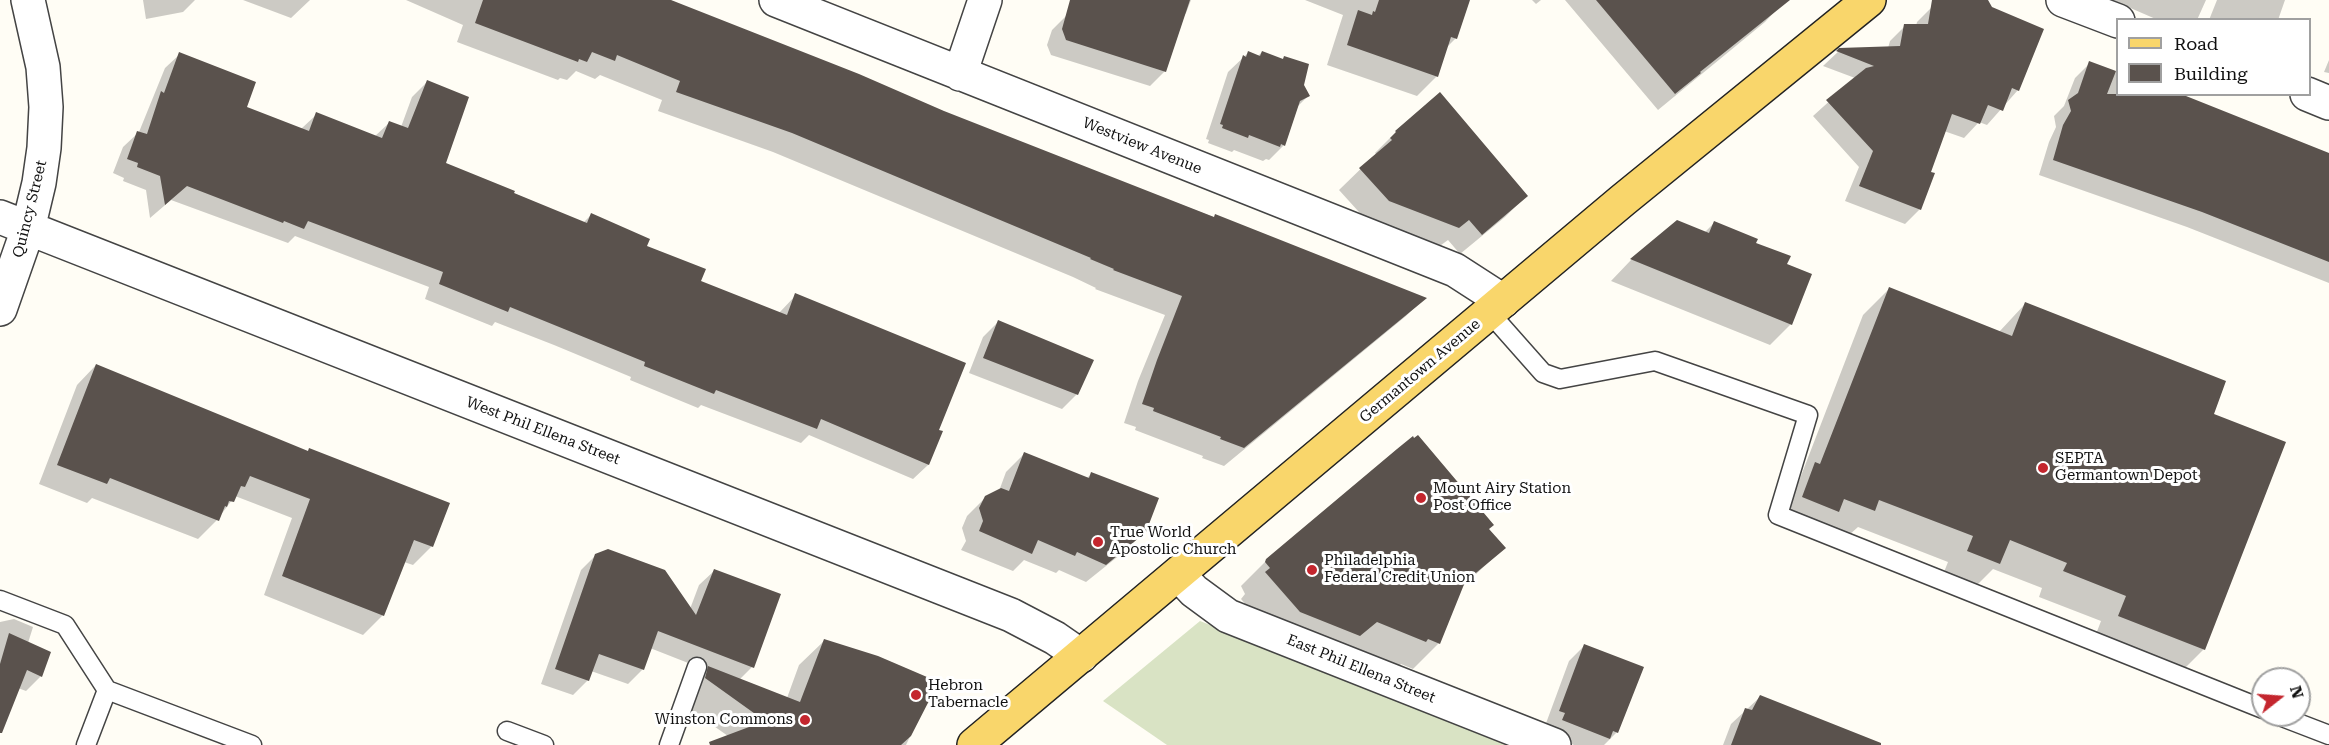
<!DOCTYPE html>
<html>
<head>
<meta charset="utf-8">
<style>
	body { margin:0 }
	#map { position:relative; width:2329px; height:745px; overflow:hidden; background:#fffdf5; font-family:"Roboto Serif",serif }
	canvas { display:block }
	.legend { position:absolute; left:2116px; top:18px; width:195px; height:78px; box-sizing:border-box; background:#fff; border:2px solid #a0a0a0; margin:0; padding:8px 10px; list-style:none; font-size:18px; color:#111 }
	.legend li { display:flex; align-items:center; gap:12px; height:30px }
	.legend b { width:30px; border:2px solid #a0a0a0 }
	.north { position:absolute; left:2251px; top:667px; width:60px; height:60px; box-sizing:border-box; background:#fff; border:2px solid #a0a0a0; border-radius:50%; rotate:73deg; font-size:16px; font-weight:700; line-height:24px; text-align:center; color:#111 }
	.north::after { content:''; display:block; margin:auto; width:21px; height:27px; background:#c4262e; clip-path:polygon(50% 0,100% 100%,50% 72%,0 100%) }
</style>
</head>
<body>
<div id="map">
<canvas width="2329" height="745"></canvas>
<ul class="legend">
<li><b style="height:8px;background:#f9d66b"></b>Road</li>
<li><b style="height:16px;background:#5a524d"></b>Building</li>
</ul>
<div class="north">N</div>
</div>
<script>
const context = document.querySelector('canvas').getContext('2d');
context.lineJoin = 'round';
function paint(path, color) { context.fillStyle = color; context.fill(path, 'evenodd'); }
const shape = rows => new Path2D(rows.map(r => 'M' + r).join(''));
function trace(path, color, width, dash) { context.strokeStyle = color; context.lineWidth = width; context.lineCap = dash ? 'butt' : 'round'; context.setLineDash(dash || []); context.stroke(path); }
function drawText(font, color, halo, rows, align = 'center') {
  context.font = font + ' "Roboto Serif",serif'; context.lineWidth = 6; context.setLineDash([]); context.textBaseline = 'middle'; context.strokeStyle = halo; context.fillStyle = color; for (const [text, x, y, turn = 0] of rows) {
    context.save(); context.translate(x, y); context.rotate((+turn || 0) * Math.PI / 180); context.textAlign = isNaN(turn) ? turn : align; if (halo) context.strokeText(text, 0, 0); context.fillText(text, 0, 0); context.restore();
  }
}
paint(shape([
	[1200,621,1512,745,1167,745,1103,701]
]), '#d9e3c4');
paint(shape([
	[143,0,195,0,183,12,146,19],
	[243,0,310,0,291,18],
	[406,0,670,0,943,113,1424,298,1406,316,1224,466,1202,458,1203,456,1135,430,1136,427,1124,423,1138,381,1165,315,1095,289,1096,288,1073,277,773,152,658,111,662,100,600,75,595,79,576,71,567,80,560,78,558,80,457,42,463,25],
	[1074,0,1191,0,1186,13,1183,17,1165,71,1150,86,1051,55,1047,45,1052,30,1067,15],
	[1305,0,1468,0,1456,38,1445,49,1437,76,1417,96,1327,65,1343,15],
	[1532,0,1541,0,1536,4],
	[1565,0,1778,0,1781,5,1765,22,1658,110],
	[1950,0,1987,0,2018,90,1987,125,1979,122,1964,138,1944,131,1929,172,1920,209,1905,224,1845,201,1859,167,1813,116,1855,78,1823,66,1840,50,1888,48,1890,41,1905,26,1916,26,1917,22,1933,6],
	[2112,0,2206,0,2197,20,2158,20],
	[2217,0,2285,0,2278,20,2209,20],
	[1262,52,1282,60,1284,58,1308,96,1297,107,1284,145,1269,160,1266,159,1263,161,1234,150,1232,152,1208,143,1209,140,1206,139,1228,72,1248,53,1258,56],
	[180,54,245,108,301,129,317,114,374,137,389,123,401,127,412,97,427,82,444,163,583,223,591,215,699,282,779,313,796,295,937,430,941,432,928,465,913,479,809,435,801,443,701,405,698,408,630,380,631,377,554,345,495,322,492,326,425,299,429,287,295,236,288,243,171,200,150,218,146,190,123,181,124,178,113,173,123,147,139,132,165,68],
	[2329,60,2329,73,2324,72],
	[2090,63,2118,73,2118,94,2329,155,2329,283,2187,227,2039,175,2049,142,2056,127,2054,116,2064,106,2075,78],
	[1440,94,1526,196,1505,217,1460,254,1448,240,1437,248,1368,222,1339,190,1376,154,1375,153,1396,132],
	[1677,222,1704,233,1714,223,1754,244,1785,265,1791,324,1770,345,1611,281,1631,260],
	[1889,289,1999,332,2025,304,2212,415,2204,649,2178,675,2093,642,2101,621,2039,597,2042,588,1993,569,1973,589,1942,577,1948,562,1858,527,1848,536,1777,523,1790,490,1799,481,1863,315],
	[998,322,1077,394,1062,409,969,373,983,337],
	[96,365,307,452,309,450,432,546,413,565,404,562,383,615,363,635,264,595,292,518,235,496,217,520,198,539,92,498,87,503,39,484,77,385],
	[1024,454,1087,478,1092,473,1145,531,1126,550,1086,582,1059,570,1056,573,1024,560,1013,571,961,550,966,541,962,528,967,516,986,497,999,491,1006,472],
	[1504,548,1461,588,1439,643,1413,669,1401,664,1399,667,1350,647,1333,661,1275,638,1241,599,1245,594,1241,586,1267,560],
	[596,555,690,609,699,585,714,571,752,667,739,680,787,698,799,665,824,641,930,695,906,745,719,745,728,736,681,703,684,692,706,670,650,648,643,669,628,684,591,671,588,680,573,695,541,684,581,570],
	[14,619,33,627,28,643,41,676,26,691,18,688,0,716,0,622],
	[1584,646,1617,732,1604,745,1574,745,1548,735,1545,726,1569,661],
	[1760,697,1856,745,1723,745,1731,724]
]), '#0003');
paint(shape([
	[483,0,671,0,859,74,944,111,1214,217,1215,214,1427,298,1244,448,1220,439,1221,437,1153,411,1154,408,1142,404,1157,360,1182,296,1113,270,1114,269,1090,259,1091,258,792,133,676,92,680,81,617,55,615,61,592,52,587,62,579,59,578,62,475,23],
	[1070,0,1190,0,1166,72,1066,40,1062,29],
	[1379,0,1470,0,1457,39,1451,37,1438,77,1347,45,1358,10,1372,15,1373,11,1375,12],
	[1596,0,1790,0,1700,72,1701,73,1675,94],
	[1932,0,1988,0,1992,7,2044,29,2019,91,2012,88,2003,111,1988,105,1980,124,1952,114,1931,172,1935,173,1921,210,1859,186,1873,151,1826,100,1866,68,1874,66,1836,51,1839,48,1900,46,1904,24,1928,24],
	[1248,51,1260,56,1262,51,1283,59,1284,56,1309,64,1304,85,1310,96,1300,101,1285,146,1281,144,1280,147,1249,135,1248,138,1222,128,1223,125,1220,124,1243,55,1246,57],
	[179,52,256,82,247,107,309,131,316,112,382,138,389,121,408,128,427,80,469,97,446,163,515,191,514,193,587,223,591,213,650,239,647,246,706,269,701,281,787,315,795,293,966,363,939,430,943,431,929,465,821,419,817,429,716,390,714,394,644,366,645,362,569,331,510,307,508,312,439,284,443,272,308,221,304,229,284,221,283,223,187,186,165,205,160,176,137,167,138,163,127,159,137,131,147,134,161,91,164,93],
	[2089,61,2116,71,2107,94,2181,94,2329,153,2329,262,2202,212,2053,160,2063,125,2071,111,2068,100,2078,93],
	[1440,92,1528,196,1482,235,1469,220,1459,228,1389,201,1359,168,1392,140,1390,138,1396,132,1395,131],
	[1677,220,1709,233,1714,221,1758,239,1756,243,1791,256,1787,264,1812,274,1792,325,1630,259],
	[1889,287,2012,336,2025,302,2226,381,2214,414,2286,442,2205,650,2118,616,2126,596,2063,571,2067,563,2010,540,2000,564,1967,551,1973,536,1879,500,1875,511,1844,499,1839,512,1802,497,1815,462,1820,464],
	[998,320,1094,360,1078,395,983,358],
	[96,364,308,451,309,448,450,503,433,547,414,540,384,616,282,576,310,499,250,476,245,487,241,486,234,502,229,501,227,507,225,506,219,521,110,478,107,484,57,465],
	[1418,435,1494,525,1489,529,1506,548,1465,582,1440,644,1428,639,1426,642,1377,622,1360,636,1300,612,1265,572,1270,568,1265,562,1266,559,1397,449,1413,436,1414,438],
	[1024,452,1089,478,1091,472,1159,498,1146,532,1106,565,1077,552,1075,556,1038,540,1032,554,979,531,983,521,979,508,985,496,1001,488,1009,491],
	[608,549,665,570,696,615,714,569,781,594,754,668,658,631,644,670,599,654,589,681,555,669,595,554],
	[9,633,51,652,42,677,27,670,2,733,0,733,0,664],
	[824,639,878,656,934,680,932,695,911,736,901,745,710,745,709,742,765,721,705,678,708,666,800,702],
	[1584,644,1644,667,1618,733,1613,731,1610,739,1562,720,1565,713,1559,711],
	[1760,695,1881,743,1881,745,1731,745,1745,708,1752,710]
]), '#5a524d');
const service = shape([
	[1489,312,1543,373,1560,379,1655,361,1808,415,1778,515,2263,709],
	[0,600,65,625,107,690,86,745],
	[107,690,252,745],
	[2277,715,2329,735],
	[507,731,544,745],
	[669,745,697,667]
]);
const minor = shape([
	[776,0,1455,270,1503,301],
	[2063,0,2118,21],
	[960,74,985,0],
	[2307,94,2329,103],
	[0,217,1011,615,1055,638,1081,656],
	[0,309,28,229,39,183,44,148,46,107,43,67,28,0],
	[1178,574,1194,591,1228,616,1554,745]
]);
const primary = shape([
	[974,745,1623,200,1869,0]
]);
trace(service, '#444', 21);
trace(minor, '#444', 36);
trace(primary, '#222', 36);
trace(service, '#fff', 18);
trace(minor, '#fff', 33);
trace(primary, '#f9d66b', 33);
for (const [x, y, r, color] of [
	[2043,468,6,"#c4262e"],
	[1421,498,6,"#c4262e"],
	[1098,542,6,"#c4262e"],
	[1312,570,6,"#c4262e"],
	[916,695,6,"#c4262e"],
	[805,720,6,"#c4262e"]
]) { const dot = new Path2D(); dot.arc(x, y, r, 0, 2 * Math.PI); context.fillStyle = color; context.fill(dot); trace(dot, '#fff', 2); }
drawText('15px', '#111', '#fff', [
	["Westview Avenue",1142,146,22],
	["Quincy Street",30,209,-76],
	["Germantown Avenue",1420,371,-40],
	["West Phil Ellena Street",543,431,21],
	["East Phil Ellena Street",1361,669,22]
]);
drawText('15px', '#111', '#fff', [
	["SEPTA",2055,459],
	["Germantown Depot",2055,476],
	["Mount Airy Station",1433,489],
	["Post Office",1433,506],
	["True World",1110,533],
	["Apostolic Church",1110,550],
	["Philadelphia",1324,561],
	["Federal Credit Union",1324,578],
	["Hebron",928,686],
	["Tabernacle",928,703],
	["Winston Commons",793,720,"right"]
], 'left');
</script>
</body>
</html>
